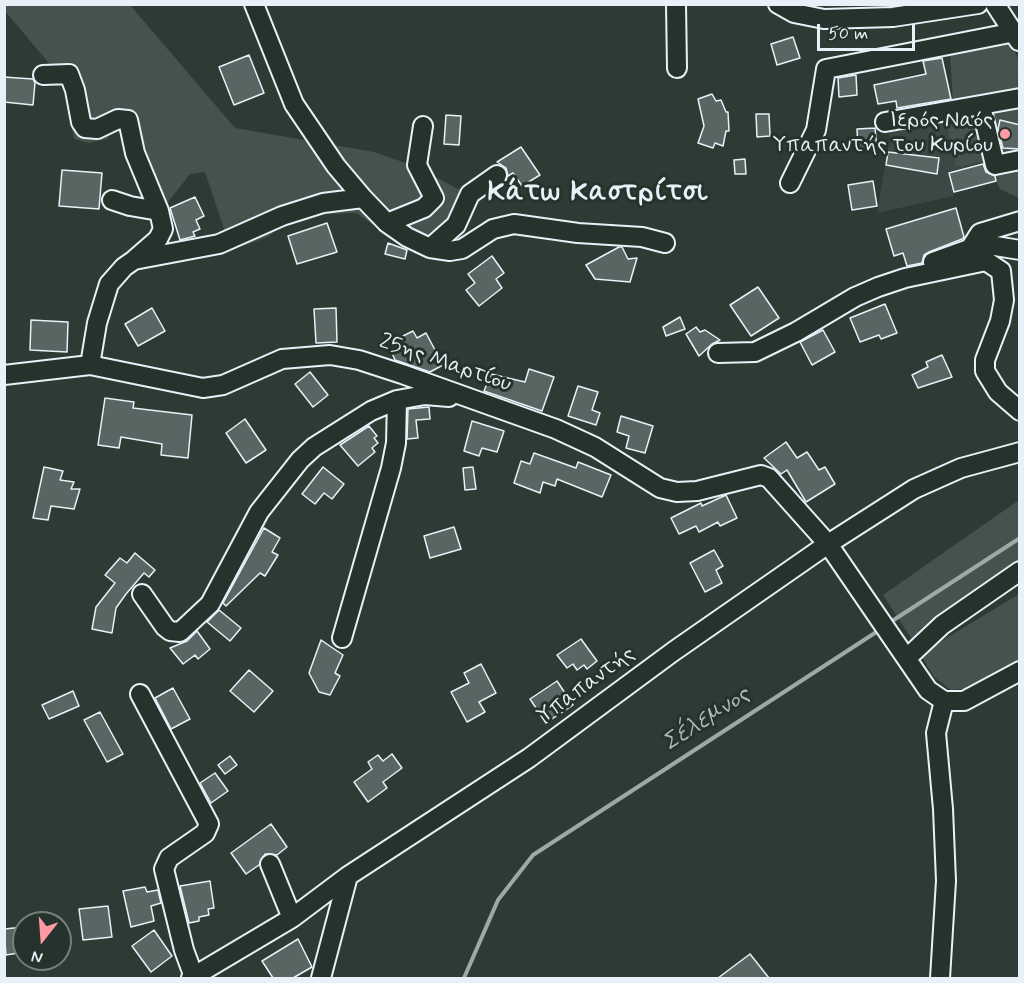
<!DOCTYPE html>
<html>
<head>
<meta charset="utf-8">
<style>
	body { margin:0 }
	#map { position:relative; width:1024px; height:983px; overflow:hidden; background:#2e3b35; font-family:Mynerve,sans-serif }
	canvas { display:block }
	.frame { position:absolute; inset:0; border:6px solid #e8f1f8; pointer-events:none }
	.north { position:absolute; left:12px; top:911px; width:60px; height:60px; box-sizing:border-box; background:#26332d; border:2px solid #747f7e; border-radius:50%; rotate:197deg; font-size:16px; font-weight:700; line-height:24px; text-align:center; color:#e8f1f8 }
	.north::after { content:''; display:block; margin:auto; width:21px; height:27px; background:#ff9aa2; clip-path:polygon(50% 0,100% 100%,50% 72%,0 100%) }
	.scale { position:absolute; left:817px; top:24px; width:98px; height:27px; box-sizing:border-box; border:3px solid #e8f1f8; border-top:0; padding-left:8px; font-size:18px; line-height:21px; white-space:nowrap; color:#e8f1f8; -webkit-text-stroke:4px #26332d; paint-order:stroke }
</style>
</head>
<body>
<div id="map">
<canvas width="1024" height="983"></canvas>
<div class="frame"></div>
<div class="north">N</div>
<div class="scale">50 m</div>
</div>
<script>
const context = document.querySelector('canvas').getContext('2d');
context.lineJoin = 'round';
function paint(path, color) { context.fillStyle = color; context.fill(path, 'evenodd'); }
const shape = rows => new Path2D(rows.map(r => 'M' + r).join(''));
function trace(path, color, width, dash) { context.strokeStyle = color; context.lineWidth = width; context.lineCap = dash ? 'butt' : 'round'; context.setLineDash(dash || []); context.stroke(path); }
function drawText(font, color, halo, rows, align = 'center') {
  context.font = font + ' Mynerve,sans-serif'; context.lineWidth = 6; context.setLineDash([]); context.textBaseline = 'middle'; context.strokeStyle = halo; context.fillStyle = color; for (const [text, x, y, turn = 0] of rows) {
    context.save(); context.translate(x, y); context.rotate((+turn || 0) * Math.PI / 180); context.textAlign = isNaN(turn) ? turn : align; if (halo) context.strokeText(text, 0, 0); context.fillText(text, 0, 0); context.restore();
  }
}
paint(shape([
	[981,113,991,160,948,172,954,196,877,213,890,137,888,127]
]), '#3b4843');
paint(shape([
	[4,5,130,5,235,128,374,152,417,167,462,191,438,261,414,253,356,213,323,214,282,225,268,237,231,250,205,172,190,174,154,220,121,132,114,129,107,139,89,143,74,139,63,80,5,11],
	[1012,44,1019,61,1017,91,953,105,950,53],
	[1019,109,1019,198,1000,189,996,181,981,113],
	[978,113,988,160,956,167,946,120],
	[1019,500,1019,565,915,644,883,595],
	[1019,594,1019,661,971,688,951,690,934,677,920,654]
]), '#45524e');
trace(shape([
	[889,623,1020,538],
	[464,978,498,900,533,855,881,629]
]), '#9da8a9', 4);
const building = shape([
	[793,37,800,58,777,65,771,44,793,37],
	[249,55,264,93,234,105,219,67,249,55],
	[942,58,951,99,897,108,896,101,878,104,874,85,926,74,923,61,942,58],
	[856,75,857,95,839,97,838,78,856,75],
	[4,77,33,79,35,83,33,105,4,102,4,77],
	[712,94,716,101,721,100,726,112,728,112,729,131,726,131,723,146,715,143,713,148,698,143,704,126,698,99,712,94],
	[756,114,769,114,770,136,757,137,756,114],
	[446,115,461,116,459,145,444,144,446,115],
	[1000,120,1020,125,1020,149,1003,148,998,129,1000,120],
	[875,128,877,149,858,150,857,129,875,128],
	[521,147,540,175,522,186,513,173,508,176,506,168,497,162,521,147],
	[888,152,939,158,937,174,886,165,888,152],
	[745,159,746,174,735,174,734,160,745,159],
	[983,164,986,172,995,176,996,181,954,192,949,173,983,164],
	[62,170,102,173,99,209,59,206,62,170],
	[873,181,877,206,852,210,848,185,873,181],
	[195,197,204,216,196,220,200,229,193,232,195,236,180,240,170,208,195,197],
	[956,208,964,237,962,239,929,252,924,255,922,263,907,266,903,253,894,256,886,229,956,208],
	[327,223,337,252,297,264,288,236,327,223],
	[388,243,407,250,405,259,385,254,388,243],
	[619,247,622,247,628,259,637,258,630,282,595,279,586,265,619,247],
	[492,256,504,273,496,279,502,288,479,306,466,290,475,283,468,274,492,256],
	[758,287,779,318,751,336,730,305,758,287],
	[885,304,897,333,881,339,879,335,860,342,850,318,885,304],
	[152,308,165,331,138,346,125,324,152,308],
	[336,308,337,342,316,343,314,309,336,308],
	[680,317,685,329,666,336,663,327,680,317],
	[31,320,68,322,67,352,30,350,31,320],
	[696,327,700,332,705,330,720,340,712,344,699,356,686,334,696,327],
	[823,330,835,352,812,365,800,342,823,330],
	[413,331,417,338,426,333,443,365,430,372,395,360,392,353,397,350,393,341,413,331],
	[942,355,952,377,918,388,912,375,928,367,926,362,942,355],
	[529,369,554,377,542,411,484,391,491,374,525,382,529,369],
	[310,372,328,395,313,407,295,384,310,372],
	[578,386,598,392,592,410,600,413,596,425,568,416,578,386],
	[105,398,134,402,133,408,192,415,188,458,161,455,162,444,121,437,119,448,98,445,105,398],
	[429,407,430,419,416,420,418,438,407,439,408,409,429,407],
	[621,416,653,426,645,453,626,448,629,436,617,432,621,416],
	[245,419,266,450,246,463,226,433,245,419],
	[472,421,504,431,497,452,482,448,479,456,464,451,472,421],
	[369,426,377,436,374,438,378,443,372,448,375,452,358,466,340,445,369,426],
	[786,442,797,458,807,452,819,470,825,467,835,484,806,502,787,470,781,474,764,458,786,442],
	[534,453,576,468,578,462,611,475,602,497,557,479,555,486,543,482,540,493,514,483,521,461,530,464,534,453],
	[44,467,63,471,60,480,74,482,71,489,80,489,74,509,51,506,48,520,33,518,44,467],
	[323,467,344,484,332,499,324,493,315,504,302,494,323,467],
	[473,467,476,489,465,490,463,468,473,467],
	[726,495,737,518,720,526,718,522,699,532,696,526,679,534,671,518,701,503,702,506,726,495],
	[454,527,461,549,430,558,424,536,454,527],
	[264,528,280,538,272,552,278,555,265,576,260,573,226,606,223,603,264,528],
	[714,550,723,566,716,570,722,583,705,592,690,563,714,550],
	[135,553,155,570,149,577,144,573,126,594,116,608,112,633,92,629,96,607,115,583,105,575,120,558,127,563,135,553],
	[219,610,241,628,230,641,207,622,219,610],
	[197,631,210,649,198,659,195,655,183,664,170,648,187,641,197,631],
	[581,639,597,661,587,669,584,665,577,670,573,664,567,668,557,655,581,639],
	[321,640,343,655,335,673,340,676,330,695,319,692,309,673,321,640],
	[481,664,496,693,479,702,485,712,467,722,451,692,469,683,464,673,481,664],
	[249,670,273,691,254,712,230,691,249,670],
	[557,681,573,705,546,723,530,699,557,681],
	[173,688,190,719,171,729,155,698,173,688],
	[73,691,79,706,49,719,42,705,73,691],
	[100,712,123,754,107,762,84,720,100,712],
	[392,754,402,768,383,782,387,788,368,802,354,782,372,769,368,762,378,755,383,761,392,754],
	[230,756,237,765,225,774,218,765,230,756],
	[215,773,228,791,211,803,200,783,215,773],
	[271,824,287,847,277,855,265,854,259,865,246,874,231,853,271,824],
	[210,881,214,908,208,909,209,915,199,917,199,921,189,923,180,886,210,881],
	[145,887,147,892,158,890,161,903,151,906,154,921,131,927,123,891,145,887],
	[108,906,112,937,83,940,79,909,108,906],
	[24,927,24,952,6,955,4,929,24,927],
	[154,930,172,956,151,972,132,946,154,930],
	[298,939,312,967,293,978,273,978,262,961,298,939],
	[750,954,769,978,718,978,750,954]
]);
paint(building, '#596563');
trace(building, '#e8f1f8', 1.5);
const minor = shape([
	[254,4,294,104,336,166,363,198],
	[676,4,677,68],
	[778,4,794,13,824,19,893,17,978,4],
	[995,4,1019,41],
	[43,75,69,74,75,90,81,122,85,128,97,129,118,119,128,120,135,153,159,211],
	[981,106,995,165,1020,160],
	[885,122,1020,98],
	[790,183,816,130,826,69,1015,32],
	[112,200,130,206,159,211,163,229,158,239,135,259],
	[387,223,424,208,434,198,417,165,423,126],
	[971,247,980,233,1020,221],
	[430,248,456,225,470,194,497,175],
	[933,262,983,244,1020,250],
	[718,353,755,352,796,332,855,297,878,287,905,278,986,261,1001,271,1004,300,1000,321,985,360,985,371,998,392,1020,411],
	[90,365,97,323,109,284,124,267,134,260,219,244,282,216,323,203,363,198,387,223,407,237,430,248,450,251,462,249,493,229,514,224,578,233,642,237,665,243],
	[4,375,90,365,203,388,223,385,282,359,330,355,359,360,402,374,556,429,595,447,660,488,677,492,697,491,761,475,769,478,828,544,928,690,944,701,964,701,1020,671],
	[142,594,165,627,170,631,180,632,210,604,259,512,300,460,314,447,371,411,397,400,425,395,449,397],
	[342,638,391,468,396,443,397,400],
	[907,658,942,625,1020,571],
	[140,694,209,824,205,833,169,858,164,869,184,950,194,977],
	[270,864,292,918],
	[191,978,292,918,348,876,529,758,674,651,828,544,914,489,961,468,1020,452],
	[321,978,348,876],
	[940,978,946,881,943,809,936,733,944,701]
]);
trace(minor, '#e8f1f8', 22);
trace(minor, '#26332d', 18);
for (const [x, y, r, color] of [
	[1005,134,6,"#ff9aa2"]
]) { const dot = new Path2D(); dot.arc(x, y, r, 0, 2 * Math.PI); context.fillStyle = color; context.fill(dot); trace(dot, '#26332d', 2); }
drawText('22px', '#e8f1f8', '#26332d', [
	["Ιερός Ναός",993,121],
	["Υπαπαντής του Κυρίου",993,146]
], 'right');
drawText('22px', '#e8f1f8', '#26332d', [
	["25ης Μαρτίου",445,364,19],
	["Υπαπαντής",587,686,-36]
]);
drawText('italic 24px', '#b0babd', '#26332d', [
	["Σέλεμνος",707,720,-33]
]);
context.letterSpacing = '1.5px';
drawText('bold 28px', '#e8f1f8', '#26332d', [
	["Κάτω Καστρίτσι",598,194]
]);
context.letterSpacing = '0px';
</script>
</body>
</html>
